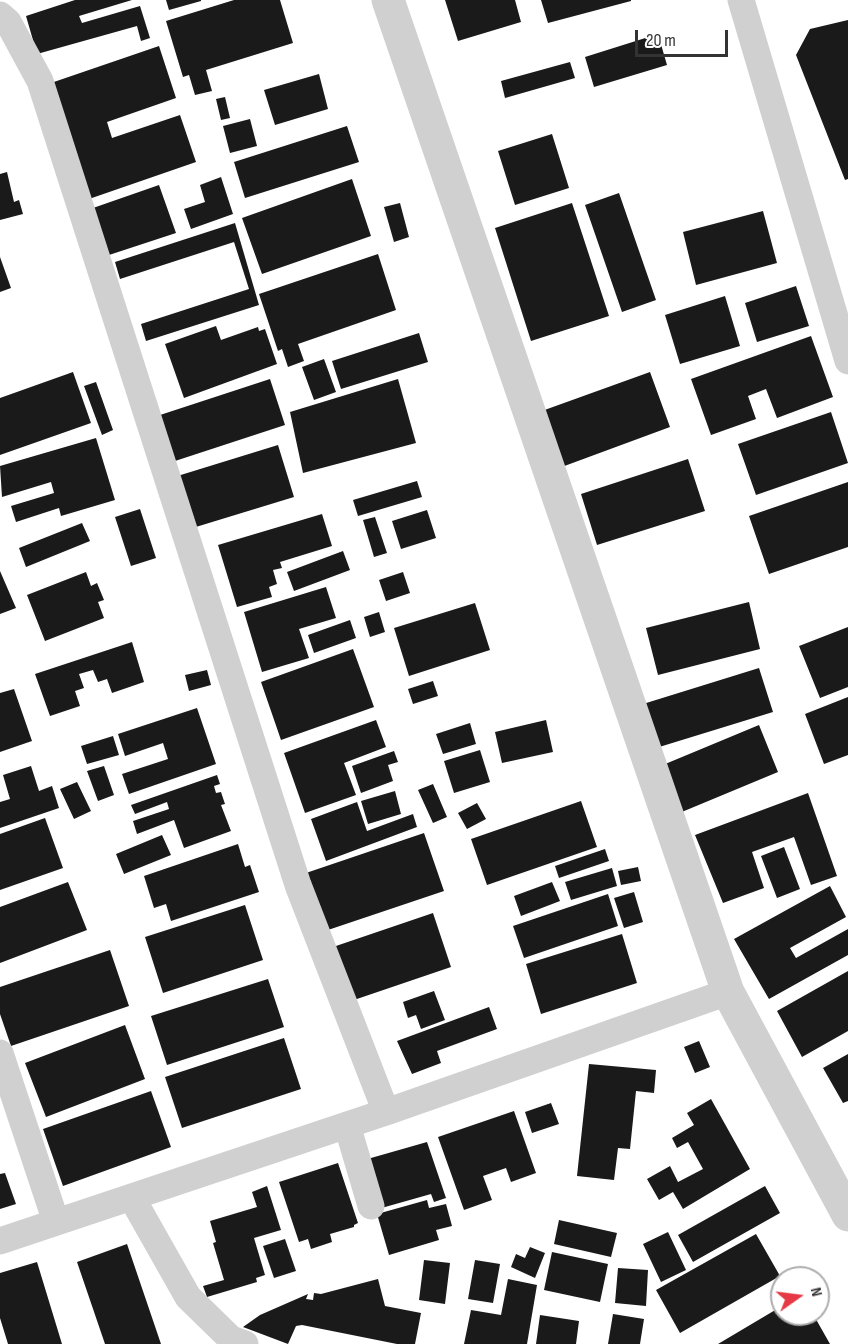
<!DOCTYPE html>
<html>
<head>
<meta charset="utf-8">
<style>
	body { margin:0 }
	#map { position:relative; width:848px; height:1344px; overflow:hidden; background:#fff; font-family:"Sofia Sans Condensed",sans-serif }
	canvas { display:block }
	.north { position:absolute; left:770px; top:1266px; width:60px; height:60px; box-sizing:border-box; background:#fff; border:2px solid #adadad; border-radius:50%; rotate:76deg; font-size:16px; font-weight:700; line-height:24px; text-align:center; color:#333 }
	.north::after { content:''; display:block; margin:auto; width:21px; height:27px; background:#e63946; clip-path:polygon(50% 0,100% 100%,50% 72%,0 100%) }
	.scale { position:absolute; left:635px; top:30px; width:93px; height:27px; box-sizing:border-box; border:3px solid #333; border-top:0; padding-left:8px; font-size:18px; line-height:21px; white-space:nowrap; color:#333; -webkit-text-stroke:4px #fff; paint-order:stroke }
</style>
</head>
<body>
<div id="map">
<canvas width="848" height="1344"></canvas>
<div class="north">N</div>
<div class="scale">20 m</div>
</div>
<script>
const context = document.querySelector('canvas').getContext('2d');
context.lineJoin = 'round';
function paint(path, color) { context.fillStyle = color; context.fill(path, 'evenodd'); }
const shape = rows => new Path2D(rows.map(r => 'M' + r).join(''));
function trace(path, color, width, dash) { context.strokeStyle = color; context.lineWidth = width; context.lineCap = dash ? 'butt' : 'round'; context.setLineDash(dash || []); context.stroke(path); }
paint(shape([
	[75,0,132,0,79,16,82,23,140,6,150,38,141,41,137,26,37,54,26,16],
	[166,0,201,0,201,1,169,10],
	[234,0,280,0,293,43,206,70,212,91,195,95,189,75,183,77,166,21],
	[445,0,515,0,521,22,458,41],
	[541,0,631,0,631,1,548,23],
	[848,20,848,179,845,180,796,55,810,29],
	[658,34,667,65,594,87,585,57],
	[159,46,176,98,107,122,112,138,180,115,196,162,89,199,48,84],
	[570,62,575,78,505,98,501,81],
	[319,74,328,109,275,125,264,90],
	[225,97,230,118,221,120,216,99],
	[250,119,257,146,230,153,223,126],
	[347,126,359,162,245,198,234,162],
	[552,134,569,188,515,205,498,151],
	[7,172,14,202,19,200,23,214,0,220,0,174],
	[221,177,233,214,191,229,184,209,205,202,200,185],
	[352,179,371,236,262,274,242,218],
	[159,185,176,233,109,255,93,208],
	[619,193,656,300,622,312,585,205],
	[400,203,409,237,394,242,384,207],
	[572,203,609,316,531,341,495,228],
	[763,211,777,263,696,285,683,232],
	[235,223,259,305,146,341,141,324,249,289,234,242,120,279,115,262],
	[378,254,396,310,298,344,304,361,288,367,282,349,278,351,259,294],
	[0,257,11,288,0,292],
	[796,286,809,326,757,342,745,303],
	[725,296,740,346,680,364,665,315],
	[216,326,221,340,258,327,259,331,265,329,277,364,184,398,165,344],
	[419,333,428,362,341,389,332,361],
	[811,336,833,397,777,418,766,389,748,396,756,419,711,435,691,379],
	[324,359,336,392,314,400,302,367],
	[73,372,91,423,0,455,0,398],
	[650,372,670,427,559,468,539,412],
	[270,379,285,425,172,462,157,416],
	[398,379,416,443,303,473,290,412],
	[96,382,113,430,102,435,84,386],
	[831,412,848,463,756,495,738,444],
	[96,438,115,500,61,516,59,508,16,522,11,506,54,493,51,482,2,497,0,466],
	[278,445,294,497,186,530,171,478],
	[688,459,705,511,597,545,581,494],
	[417,481,422,497,358,516,353,500],
	[848,482,848,547,769,574,749,516],
	[140,509,156,558,131,566,115,517],
	[427,510,436,538,401,549,392,521],
	[322,514,332,546,280,562,282,568,273,570,277,584,269,587,272,597,237,607,218,545],
	[375,517,387,553,374,557,363,520],
	[82,523,90,541,26,567,19,548],
	[343,551,350,570,294,591,287,572],
	[0,571,16,608,0,614],
	[86,572,91,586,97,583,104,600,98,602,104,618,45,641,27,595],
	[403,572,410,593,386,601,379,580],
	[326,587,336,618,299,629,309,658,262,672,244,612],
	[749,602,760,649,658,675,646,628],
	[475,603,490,650,409,676,394,628],
	[379,612,385,632,370,637,364,617],
	[350,620,356,638,314,653,308,635],
	[848,627,848,687,820,698,799,646],
	[132,642,144,682,112,693,107,679,98,682,93,670,79,674,84,688,75,691,80,706,50,716,35,674],
	[353,649,374,707,281,740,261,682],
	[759,668,773,712,656,748,643,704],
	[207,670,211,685,189,691,185,675],
	[433,681,438,696,413,704,408,689],
	[14,689,32,741,0,752,0,693],
	[848,697,848,755,824,764,805,714],
	[197,708,216,764,129,794,122,774,168,759,163,743,125,756,118,734],
	[376,720,386,747,344,763,356,795,305,813,284,753],
	[546,720,553,752,502,763,495,732],
	[470,723,476,744,443,754,436,734],
	[759,725,778,772,677,814,658,767],
	[113,736,119,755,87,764,81,746],
	[480,750,490,782,454,793,444,761],
	[394,751,398,762,388,765,393,781,361,793,352,766],
	[31,766,39,791,52,786,59,808,0,828,0,802,10,799,3,775],
	[104,766,114,795,98,801,87,771],
	[217,775,220,784,214,786,216,793,221,792,225,804,221,805,231,831,184,848,174,820,137,834,133,821,169,809,167,802,135,814,131,805],
	[77,782,91,811,74,819,60,789],
	[433,784,447,817,433,823,418,790],
	[395,791,401,814,368,824,361,801],
	[808,793,837,876,811,885,794,837,752,852,764,888,723,903,695,835],
	[581,801,597,847,487,885,471,839],
	[357,802,367,831,413,814,417,827,326,861,311,819],
	[477,803,486,819,467,829,458,813],
	[45,818,63,868,0,890,0,834],
	[424,833,444,891,322,932,303,874],
	[162,835,171,855,124,874,116,854],
	[238,844,245,867,250,865,259,892,171,921,166,904,154,908,144,876],
	[784,847,800,889,777,898,761,856],
	[605,849,609,861,559,878,555,866],
	[638,867,641,881,621,885,618,871],
	[612,868,617,886,571,900,565,882],
	[68,882,87,930,0,963,0,907],
	[552,882,560,901,521,916,514,896],
	[830,886,846,917,790,948,796,958,848,929,848,955,769,999,734,939],
	[634,892,643,922,624,928,614,898],
	[608,894,618,926,524,958,513,926],
	[245,905,263,960,163,993,145,937],
	[433,913,451,967,351,1001,333,947],
	[622,934,637,983,541,1014,526,964],
	[110,950,129,1006,11,1046,0,1014,0,987],
	[848,971,848,1031,802,1057,777,1011],
	[268,979,284,1027,167,1065,151,1016],
	[434,991,445,1020,421,1029,416,1015,408,1018,403,1002],
	[489,1007,497,1029,437,1051,441,1063,412,1074,397,1041],
	[125,1025,145,1079,46,1117,25,1063],
	[284,1038,301,1089,182,1128,165,1077],
	[699,1041,710,1067,695,1073,684,1047],
	[848,1054,848,1101,843,1103,823,1068],
	[589,1064,656,1070,654,1093,636,1091,630,1149,618,1148,614,1180,577,1176],
	[151,1091,171,1147,63,1186,43,1129],
	[711,1099,750,1169,683,1209,673,1192,659,1200,647,1179,670,1166,678,1182,703,1169,688,1142,677,1148,672,1138,694,1125,687,1113],
	[551,1103,559,1124,532,1133,525,1112],
	[514,1111,536,1173,511,1182,506,1168,483,1176,492,1200,464,1210,438,1137],
	[427,1142,446,1198,434,1202,431,1194,378,1209,364,1160],
	[338,1163,358,1223,354,1225,354,1227,330,1234,332,1242,311,1249,308,1239,299,1242,279,1182],
	[5,1173,16,1204,0,1209,0,1174],
	[267,1186,281,1230,254,1238,265,1275,256,1278,257,1282,207,1297,203,1286,224,1280,213,1243,216,1242,210,1221,257,1207,252,1192],
	[765,1186,780,1213,693,1262,678,1235],
	[427,1200,429,1208,446,1204,452,1226,436,1230,439,1240,389,1255,377,1214],
	[559,1220,617,1233,611,1257,554,1244],
	[668,1232,686,1270,661,1282,643,1244],
	[756,1234,780,1276,680,1333,656,1290],
	[285,1239,296,1271,274,1278,263,1246],
	[127,1244,161,1344,105,1344,77,1262],
	[530,1247,545,1253,535,1278,511,1267,516,1254,525,1258],
	[552,1252,608,1264,600,1302,544,1290],
	[424,1260,450,1263,445,1304,419,1300],
	[475,1260,500,1264,493,1303,468,1299],
	[37,1262,62,1344,8,1344,0,1318,0,1273],
	[618,1268,648,1270,646,1306,615,1303],
	[378,1279,385,1306,421,1313,415,1344,397,1344,302,1325,296,1326,288,1344,243,1327,260,1315,308,1294,306,1299,313,1300,314,1293,321,1294],
	[508,1279,537,1285,527,1344,464,1344,471,1310,501,1315],
	[782,1306,782,1314,813,1314,830,1344,718,1344],
	[613,1314,644,1319,640,1344,608,1344],
	[540,1315,579,1321,576,1344,536,1344]
]), '#1a1a1a');
trace(shape([
	[741,0,848,361],
	[0,15,8,22,40,81,298,885,386,1112,0,1241],
	[0,1053,56,1222],
	[386,1112,728,992],
	[347,1125,371,1206],
	[132,1198,188,1297,231,1339,245,1344]
]), '#d0d0d0', 27);
trace(shape([
	[388,0,728,992,848,1215]
]), '#d0d0d0', 33);
</script>
</body>
</html>
